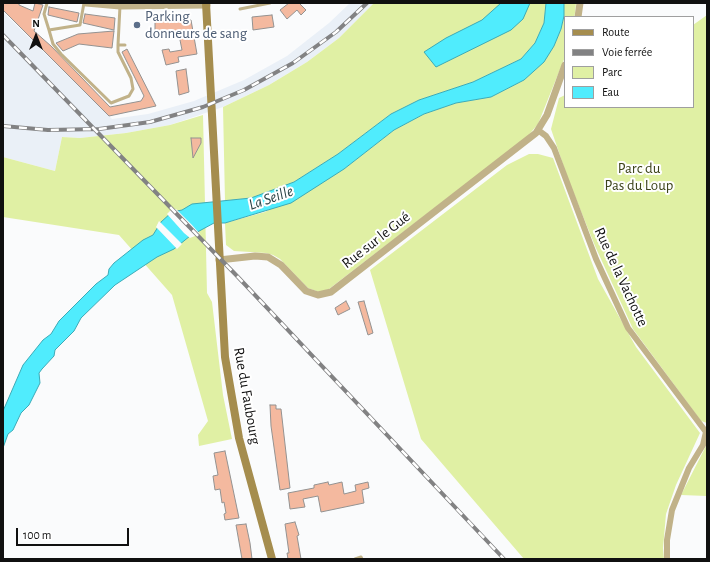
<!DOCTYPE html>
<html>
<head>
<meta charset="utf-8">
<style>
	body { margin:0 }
	#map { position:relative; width:710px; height:562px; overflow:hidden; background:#fafbfc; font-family:"Alegreya Sans",sans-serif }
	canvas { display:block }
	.frame { position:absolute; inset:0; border:4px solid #101010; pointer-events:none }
	.legend { position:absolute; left:564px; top:16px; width:130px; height:92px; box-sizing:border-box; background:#fff; border:1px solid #9f9f9f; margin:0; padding:5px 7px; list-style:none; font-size:12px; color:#101010 }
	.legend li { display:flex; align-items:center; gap:8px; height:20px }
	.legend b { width:20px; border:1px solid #9f9f9f }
	.north { position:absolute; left:16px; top:16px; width:40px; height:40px; -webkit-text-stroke:3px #fff; paint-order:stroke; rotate:0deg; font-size:11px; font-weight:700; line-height:16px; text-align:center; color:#101010 }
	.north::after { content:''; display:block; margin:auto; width:14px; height:18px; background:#101010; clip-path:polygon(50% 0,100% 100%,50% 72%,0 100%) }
	.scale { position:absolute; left:16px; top:528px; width:113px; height:18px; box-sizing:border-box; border:2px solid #101010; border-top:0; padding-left:5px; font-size:12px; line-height:14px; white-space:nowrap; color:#101010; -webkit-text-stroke:3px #fff; paint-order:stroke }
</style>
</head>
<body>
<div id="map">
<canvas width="710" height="562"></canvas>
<div class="frame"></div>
<ul class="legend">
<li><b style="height:5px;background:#a58d4e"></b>Route</li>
<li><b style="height:5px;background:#828283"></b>Voie ferrée</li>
<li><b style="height:11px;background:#e0f0a4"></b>Parc</li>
<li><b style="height:11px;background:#50ecfd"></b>Eau</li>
</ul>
<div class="north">N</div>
<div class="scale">100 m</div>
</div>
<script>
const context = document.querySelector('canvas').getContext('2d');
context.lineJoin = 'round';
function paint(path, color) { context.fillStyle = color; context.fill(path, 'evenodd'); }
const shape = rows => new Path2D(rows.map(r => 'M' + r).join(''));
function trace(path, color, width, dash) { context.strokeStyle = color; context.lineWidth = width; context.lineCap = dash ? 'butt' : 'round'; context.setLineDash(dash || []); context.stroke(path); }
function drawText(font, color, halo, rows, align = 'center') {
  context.font = font + ' "Alegreya Sans",sans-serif'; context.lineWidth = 4; context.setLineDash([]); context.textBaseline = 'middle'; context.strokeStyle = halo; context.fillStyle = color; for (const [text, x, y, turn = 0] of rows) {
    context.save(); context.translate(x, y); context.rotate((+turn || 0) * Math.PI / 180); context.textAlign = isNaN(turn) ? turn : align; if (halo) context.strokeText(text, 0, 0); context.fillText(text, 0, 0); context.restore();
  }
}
paint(shape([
	[350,3,374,3,339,38,307,62,269,85,223,107,170,125,126,133,80,138,62,137,55,171,3,157,3,12,112,119,148,114,194,101,244,80,287,56,329,23]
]), '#eaf0f7');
paint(shape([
	[374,3,546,3,544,23,535,43,521,59,473,82,419,100,391,114,338,154,294,182,251,198,225,201,223,107,269,85,307,62,339,38],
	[564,3,576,3,575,13,574,17,565,17,565,57,538,124,527,137,329,289,319,292,308,288,280,259,273,255,266,253,234,251,226,245,225,223,265,212,344,169,394,130,424,114,456,103,491,97,524,80,554,46,561,29,564,16],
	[707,15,707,423,701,421,633,329,595,246,568,179,551,129,559,98,565,95,565,107,693,107,693,25],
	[203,115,207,293,212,302,223,395,232,439,199,446,198,435,208,421,172,295,119,235,3,217,3,157,55,171,62,137,80,138,126,133,170,125],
	[529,154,538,154,553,158,598,279,636,347,700,433,676,485,666,514,663,548,664,559,524,559,421,439,370,270,507,165],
	[707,444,707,496,681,495]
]), '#e0f0a4');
const water = shape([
	[501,3,530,3,523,19,511,30,436,67,424,52,446,38,482,20,501,3],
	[546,3,564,3,564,16,561,29,554,46,544,62,524,80,491,97,456,103,424,114,394,130,344,169,291,203,225,223,214,223,190,236,174,249,157,257,115,285,81,318,74,331,55,350,54,356,42,369,39,373,40,383,29,405,21,413,13,430,8,434,3,448,3,411,23,365,43,340,51,334,59,321,96,284,108,275,109,269,114,263,143,240,153,235,161,222,172,212,182,210,192,204,251,198,294,182,338,154,391,114,419,100,473,82,521,59,535,43,544,23,546,3]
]);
paint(water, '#50ecfd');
trace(water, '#3daab6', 1);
paint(shape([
	[176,209,192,225,200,234,190,238,184,233,167,214,171,210],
	[159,221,182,244,177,249,156,227]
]), '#fafbfc');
const building = shape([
	[3,3,19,3,19,5,33,11,35,3,43,5,34,31,51,46,110,107,141,101,144,96,122,52,127,49,156,106,109,116,3,10,3,3],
	[289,3,299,3,306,10,301,15,297,10,287,19,280,10,289,3],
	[49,7,79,13,77,22,48,15,49,7],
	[85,14,115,18,114,30,83,23,85,14],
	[272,15,274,27,253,30,252,17,272,15],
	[186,18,186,21,191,20,197,54,178,57,179,62,166,65,162,50,169,49,170,52,182,50,179,35,174,36,174,32,155,32,155,21,179,20,186,18],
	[114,31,112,48,79,44,63,51,56,43,78,34,114,31],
	[186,69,189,92,179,95,176,71,186,69],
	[191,138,201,138,201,143,193,158,191,138],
	[346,301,350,309,338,315,335,308,346,301],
	[364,301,373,333,368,335,358,302,364,301],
	[270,405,276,405,276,409,281,409,290,488,280,490,271,426,270,405],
	[225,451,239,518,225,520,224,514,226,513,224,502,222,503,220,489,215,490,213,476,218,475,214,453,225,451],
	[328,482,329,485,342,482,344,494,356,491,355,485,368,482,369,488,362,490,364,503,321,512,318,496,303,499,305,507,290,509,288,493,314,488,314,485,328,482],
	[295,522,299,535,297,536,301,559,288,559,287,553,289,553,285,524,295,522],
	[246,524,250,543,252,559,242,559,236,525,246,524]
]);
paint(building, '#f4b99f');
trace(building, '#939291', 1);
trace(shape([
	[47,3,44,14,49,30,80,25,84,3],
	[120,6,118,45,125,45],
	[240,9,270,3],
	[49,30,53,44,61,54,111,103,129,96,133,89,131,78,118,52,118,45],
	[355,559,361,557,362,559]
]), '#c1b289', 3);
trace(shape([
	[538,130,546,136,554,148,596,259,628,328,706,432,703,445,689,468,672,510,667,540,667,559]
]), '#c1b289', 6);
trace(shape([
	[86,3,120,6,207,5],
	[578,17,580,3],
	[219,260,255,256,268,257,281,265,306,291,318,295,331,292,536,133,547,115,565,65]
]), '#c1b289', 7);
trace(shape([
	[206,3,225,357,239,438,272,559]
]), '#a58d4e', 8);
const rail = shape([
	[3,35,237,276,504,559],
	[3,126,48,130,99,129,150,122,203,107,244,90,293,63,336,32,367,3]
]);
trace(rail, '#828283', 4);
trace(rail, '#fff', 2.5, [8]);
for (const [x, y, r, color] of [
	[137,25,4,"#5c6f8a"]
]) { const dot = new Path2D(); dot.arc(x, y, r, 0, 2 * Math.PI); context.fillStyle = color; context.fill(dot); trace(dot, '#fff', 1.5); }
drawText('15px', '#4e5e75', '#fff', [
	["Parking",145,16],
	["donneurs de sang",145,33]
], 'left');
drawText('15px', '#3d441a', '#fff', [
	["Parc du",639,168],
	["Pas du Loup",639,185]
]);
drawText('15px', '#101010', '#fff', [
	["Rue sur le Gué",376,240,-38],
	["Rue de la Vachotte",621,277,65],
	["Rue du Faubourg",247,396,80]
]);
drawText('italic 16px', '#274144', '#fff', [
	["La Seille",271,198,-19]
]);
</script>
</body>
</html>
